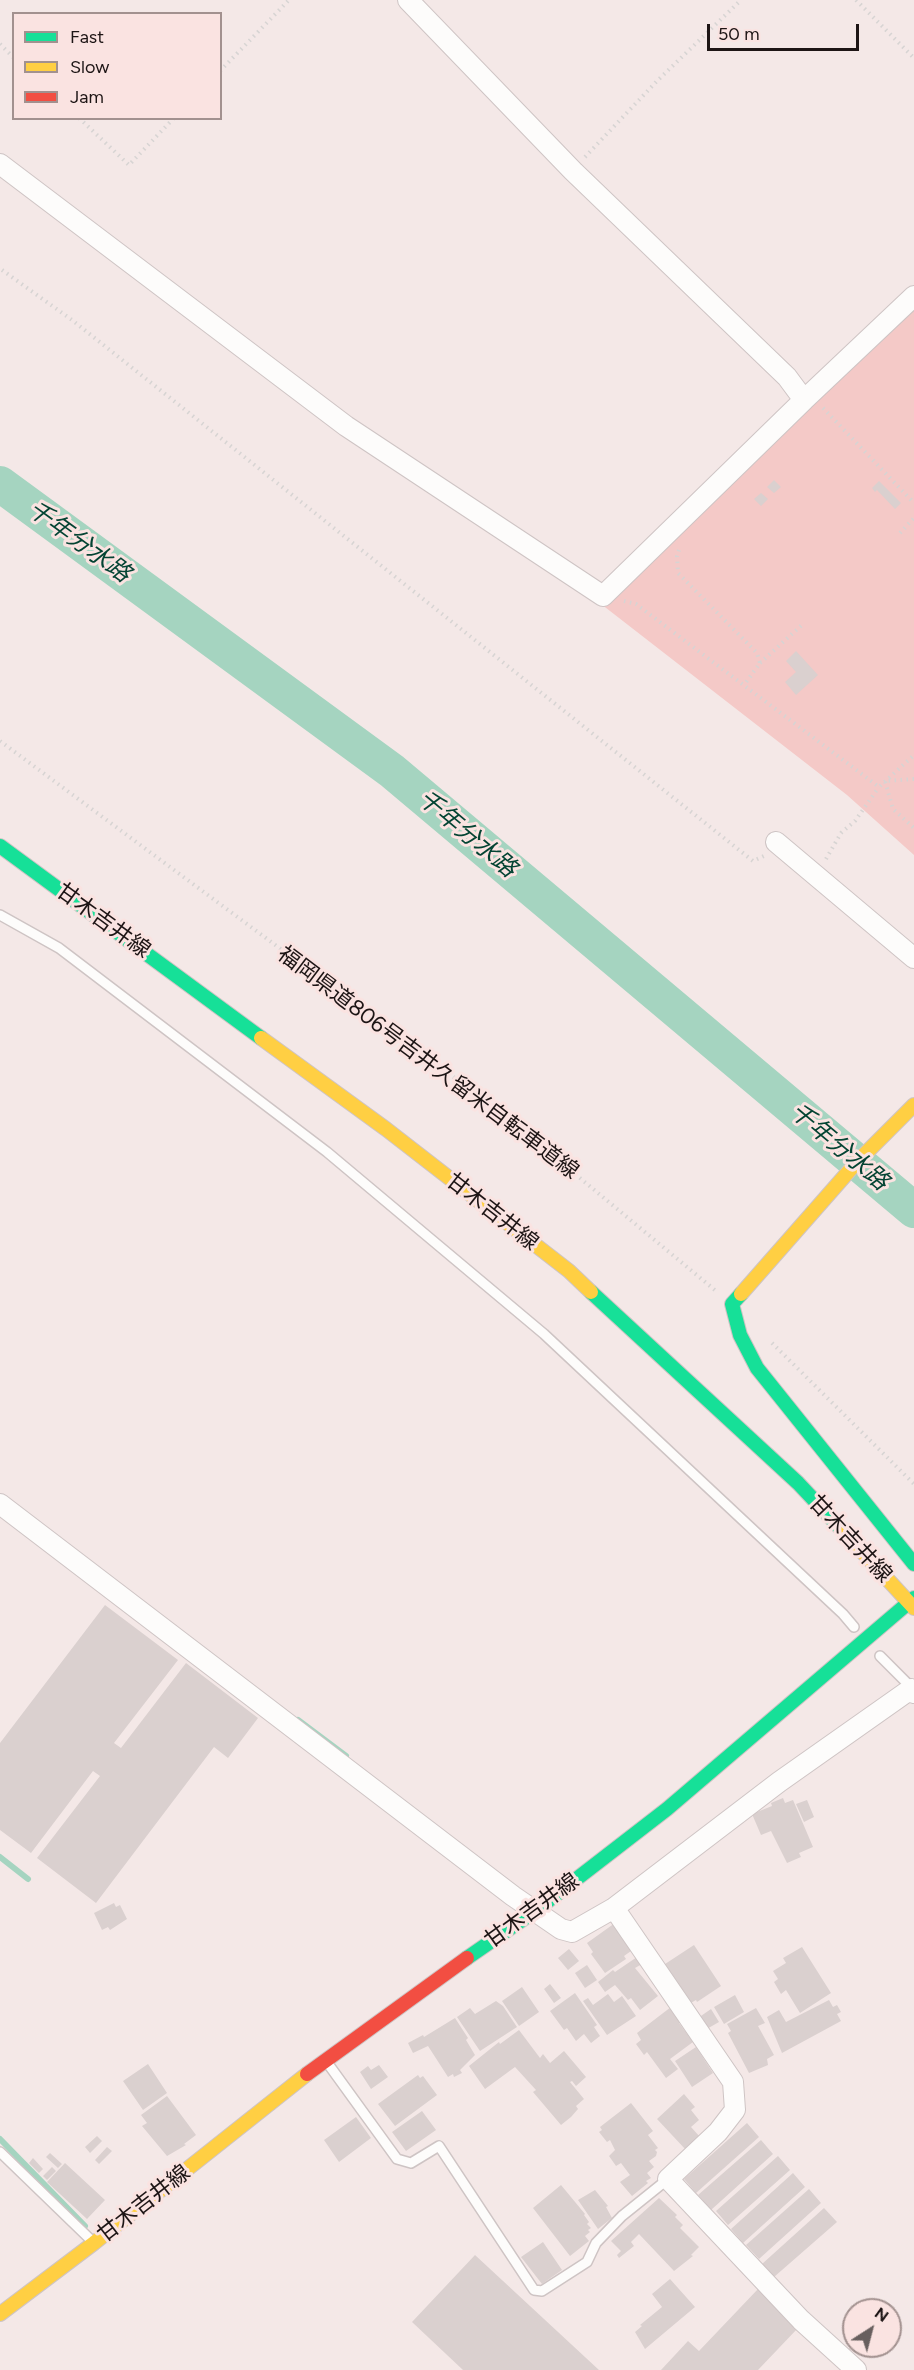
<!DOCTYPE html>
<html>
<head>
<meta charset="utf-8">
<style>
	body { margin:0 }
	#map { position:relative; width:914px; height:2370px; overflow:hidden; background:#f4e8e7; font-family:Figtree,sans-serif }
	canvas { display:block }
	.legend { position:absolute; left:12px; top:12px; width:210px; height:108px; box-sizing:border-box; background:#fae3e1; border:2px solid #a2918f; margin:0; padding:8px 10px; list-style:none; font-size:18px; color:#1d1515 }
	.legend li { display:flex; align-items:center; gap:12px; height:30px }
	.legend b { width:30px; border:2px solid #a2918f }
	.north { position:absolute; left:842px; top:2298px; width:60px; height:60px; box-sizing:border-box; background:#fae3e1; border:2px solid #a2918f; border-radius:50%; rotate:36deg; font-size:16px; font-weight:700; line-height:24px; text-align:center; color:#1d1515 }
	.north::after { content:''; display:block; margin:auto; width:21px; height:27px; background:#685f5e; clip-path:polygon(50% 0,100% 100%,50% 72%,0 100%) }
	.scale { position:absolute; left:707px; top:24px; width:152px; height:27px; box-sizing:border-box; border:3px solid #1d1515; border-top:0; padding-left:8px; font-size:18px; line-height:21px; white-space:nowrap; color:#1d1515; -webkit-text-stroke:4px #fae3e1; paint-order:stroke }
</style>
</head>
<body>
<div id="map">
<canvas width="914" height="2370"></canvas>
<ul class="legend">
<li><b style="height:8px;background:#16e098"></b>Fast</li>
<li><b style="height:8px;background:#ffcf43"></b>Slow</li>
<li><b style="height:8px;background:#f24e42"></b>Jam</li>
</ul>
<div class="north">N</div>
<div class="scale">50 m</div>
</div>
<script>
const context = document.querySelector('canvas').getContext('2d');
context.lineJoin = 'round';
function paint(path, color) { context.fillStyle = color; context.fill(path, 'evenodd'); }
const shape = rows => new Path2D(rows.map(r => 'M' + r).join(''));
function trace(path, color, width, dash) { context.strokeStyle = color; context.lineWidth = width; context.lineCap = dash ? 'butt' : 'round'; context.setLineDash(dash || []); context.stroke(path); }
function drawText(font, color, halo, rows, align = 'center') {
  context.font = font + ' Figtree,"Noto Sans JP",sans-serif'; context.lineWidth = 6; context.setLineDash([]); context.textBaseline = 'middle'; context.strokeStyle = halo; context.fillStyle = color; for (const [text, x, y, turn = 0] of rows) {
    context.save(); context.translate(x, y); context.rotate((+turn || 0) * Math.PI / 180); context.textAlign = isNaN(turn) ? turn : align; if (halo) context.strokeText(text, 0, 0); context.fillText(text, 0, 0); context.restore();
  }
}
paint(shape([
	[914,306,914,855,847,795,601,604]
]), '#f4c9c7');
trace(shape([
	[298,1720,346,1756],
	[0,1857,28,1879],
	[0,2139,85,2226]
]), '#a5d4c0', 6);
trace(shape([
	[0,484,392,771,914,1210]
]), '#a5d4c0', 36);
paint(shape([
	[774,480,781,487,774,493,767,487],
	[879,481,901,503,895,509,877,490,875,492,872,488],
	[761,493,768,499,761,506,754,499],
	[796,651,818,675,796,695,785,682,796,672,786,661],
	[105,1605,178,1660,114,1743,121,1748,186,1663,258,1718,228,1758,214,1747,96,1903,37,1858,100,1776,93,1771,31,1853,0,1830,0,1743],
	[783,1798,785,1803,793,1800,813,1847,799,1853,801,1857,787,1863,771,1831,761,1835,752,1814,772,1806,771,1803],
	[807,1800,814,1817,804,1822,796,1804],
	[114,1903,116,1907,120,1905,127,1919,110,1930,108,1927,102,1930,94,1913],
	[615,1923,631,1951,624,1956,626,1959,605,1973,591,1954,593,1952,587,1943],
	[694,1945,721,1986,697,2002,696,2000,689,2004,662,1966],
	[802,1947,831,1993,800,2013,786,1990,781,1994,774,1982,778,1979,773,1971,786,1963,783,1958],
	[569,1949,579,1961,568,1970,558,1958],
	[637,1957,642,1964,635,1968,658,1996,640,2010,631,1998,628,2000,615,1985,605,1992,598,1982,613,1970,615,1972],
	[587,1965,597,1980,585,1988,575,1973],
	[550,1984,561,1998,554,2003,544,1989],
	[522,1987,539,2012,519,2026,502,2001],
	[575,1993,597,2025,594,2027,600,2036,591,2043,584,2034,576,2041,567,2028,564,2030,550,2011],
	[608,1994,614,2002,622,1996,636,2016,607,2035,583,2001,588,1998,593,2005],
	[735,1995,744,2012,724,2024,714,2007],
	[829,2000,833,2007,837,2005,841,2012,837,2014,841,2021,782,2053,767,2017,779,2010,786,2022],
	[496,2001,503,2006,517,2027,480,2051,457,2017,470,2008,475,2014],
	[671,2007,681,2022,679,2023,693,2042,670,2059,678,2069,666,2078,647,2052,644,2055,636,2044,641,2040,637,2033],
	[756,2008,765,2023,758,2026,774,2055,767,2059,768,2065,749,2073,728,2033,731,2031,727,2024],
	[711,2009,719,2022,705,2030,698,2018],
	[455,2018,468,2038,466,2040,475,2055,460,2070,462,2073,454,2077,453,2074,448,2077,428,2046,413,2053,408,2043,423,2035,424,2037],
	[519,2030,540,2058,543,2054,550,2063,564,2051,586,2077,576,2086,572,2081,570,2082,584,2099,576,2106,578,2109,571,2117,561,2125,533,2092,536,2090,515,2067,485,2089,469,2066,499,2042,500,2044],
	[696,2047,713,2073,692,2087,675,2061],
	[148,2064,167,2093,143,2110,123,2081],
	[379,2065,388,2077,371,2089,360,2072,368,2066,371,2070],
	[418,2075,420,2078,423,2076,437,2095,395,2126,378,2104],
	[684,2094,695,2107,691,2110,699,2120,691,2127,700,2137,686,2150,657,2119],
	[167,2096,196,2135,184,2144,186,2145,167,2156,142,2126,147,2123,141,2115],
	[631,2103,653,2131,648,2135,658,2148,655,2150,657,2152,656,2156,649,2161,654,2167,647,2173,651,2178,646,2181,648,2183,632,2196,620,2182,630,2175,621,2163,616,2166,609,2156,615,2150,610,2140,607,2142,599,2132,602,2130,600,2127],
	[422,2111,436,2130,406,2151,392,2132],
	[356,2117,371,2138,339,2162,324,2140],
	[747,2123,759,2137,696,2193,684,2179],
	[97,2136,102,2141,90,2153,85,2147],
	[761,2140,773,2154,711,2210,698,2195],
	[107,2147,112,2151,99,2164,95,2160],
	[50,2153,62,2164,58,2168,46,2157],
	[778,2156,790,2170,728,2225,716,2211],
	[33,2158,43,2169,39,2173,29,2163],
	[65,2163,105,2200,87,2219,47,2182],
	[52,2167,56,2171,47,2180,43,2176],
	[793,2173,805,2187,743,2243,731,2229],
	[561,2185,585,2214,584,2215,589,2222,587,2224,591,2228,588,2230,590,2232,585,2236,589,2241,570,2256,533,2208],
	[809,2189,821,2203,759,2259,746,2245],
	[595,2190,608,2206,606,2207,612,2218,598,2229,578,2200],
	[659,2198,677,2215,675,2217,683,2225,680,2228,699,2247,691,2255,693,2256,674,2271,639,2234,631,2242,634,2246,619,2258,617,2255,621,2251,611,2241],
	[824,2208,837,2222,774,2277,762,2264],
	[543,2242,562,2270,542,2284,521,2257],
	[475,2255,599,2370,463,2370,412,2322],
	[670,2279,695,2307,645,2349,635,2332,642,2326,640,2325,662,2307,652,2294],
	[758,2289,798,2328,758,2370,661,2370,688,2341,699,2351]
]), '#dad0cf');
const lane = shape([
	[0,915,59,948,327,1152,544,1334,843,1614,854,1627],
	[880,1656,912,1688],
	[326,2061,397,2159,411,2163,439,2146,534,2290,542,2291,587,2262,596,2243,622,2216,668,2179],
	[0,2152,92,2241]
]);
const street = shape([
	[408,0,573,171,787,377,804,400,914,296],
	[0,164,346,426,603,596,804,400],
	[776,842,914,958],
	[0,1504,513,1896,561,1929,572,1932,614,1908,779,1782,911,1689,914,1693],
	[614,1908,733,2082,735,2110,718,2132,668,2179,801,2320,856,2370]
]);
const fast = shape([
	[0,846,261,1038],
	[591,1292,798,1483,845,1533],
	[741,1294,732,1304,740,1335,757,1368,914,1564],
	[467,1958,535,1911,667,1809,914,1598]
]);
const slow = shape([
	[261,1038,386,1129,569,1271,591,1292],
	[741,1294,857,1162,914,1105],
	[845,1533,914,1608],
	[0,2314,94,2243,307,2074]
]);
const jam = shape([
	[307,2074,467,1958]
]);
trace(lane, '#cec4c4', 12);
trace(street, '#cec4c4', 22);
trace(fast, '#cec4c4', 16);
trace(slow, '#cec4c4', 16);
trace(jam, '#cec4c4', 16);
trace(shape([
	[856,0,914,58],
	[0,44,14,58],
	[220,71,289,0],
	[79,118,129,165,174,118],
	[585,157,657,81,741,0],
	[2,270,72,320,753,861,764,856],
	[823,408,914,503],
	[900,533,914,518],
	[679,550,677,556,678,573,757,653,760,663,744,685],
	[624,601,636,604,879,787,914,755],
	[760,663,803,624],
	[0,741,498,1110,716,1291],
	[914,779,885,781,893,809,914,828],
	[826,859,841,833,855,821,879,787],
	[772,1343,914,1484]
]), '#d7d4d3', 4, [1.5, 4.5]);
trace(lane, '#fdfcfb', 9);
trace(street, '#fdfcfb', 20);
trace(fast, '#16e098', 14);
trace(slow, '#ffcf43', 14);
trace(jam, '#f24e42', 14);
drawText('22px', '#1d1515', '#fae3e1', [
	["甘木吉井線",103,921,36],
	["福岡県道806号吉井久留米自転車道線",428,1063,37],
	["甘木吉井線",492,1212,38],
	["甘木吉井線",850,1539,47],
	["甘木吉井線",532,1911,-36],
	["甘木吉井線",144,2204,-38]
]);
drawText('italic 24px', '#044433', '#fae3e1', [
	["千年分水路",79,542,36],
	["千年分水路",467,834,40],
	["千年分水路",839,1147,40]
]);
</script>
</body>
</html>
